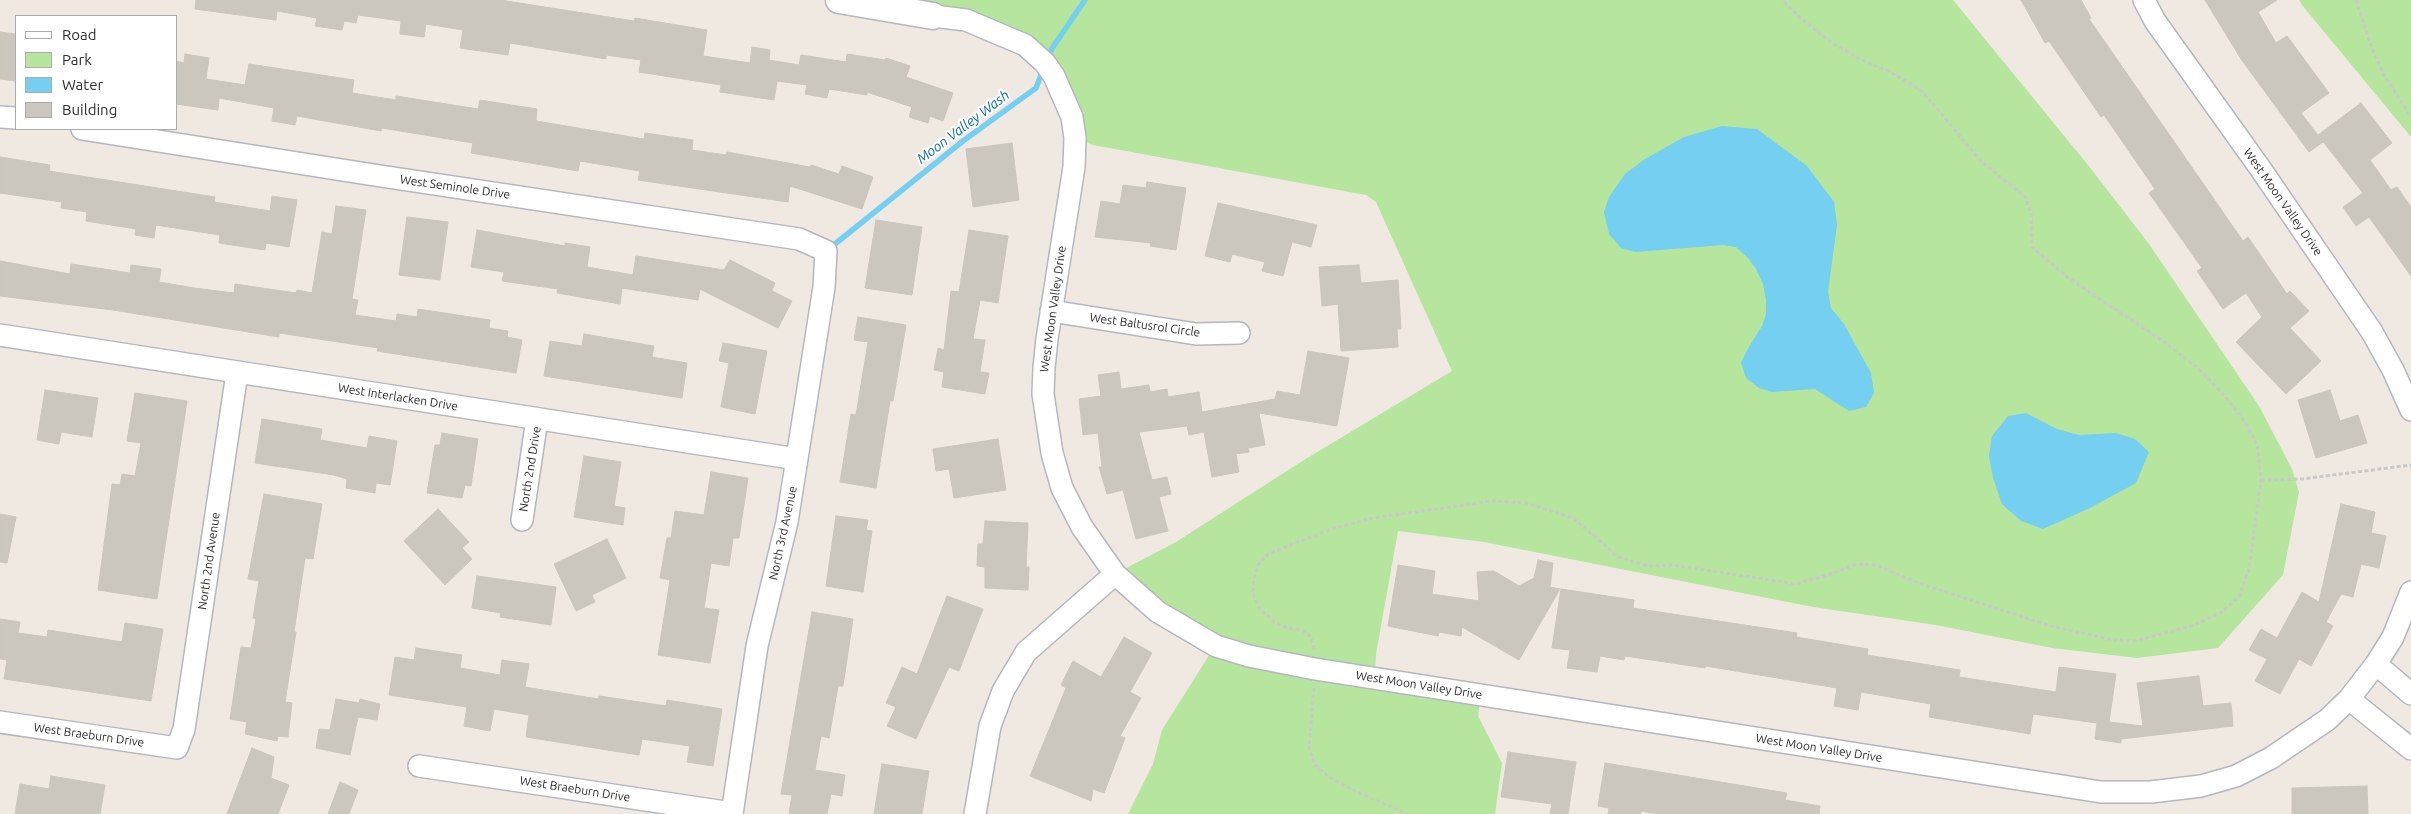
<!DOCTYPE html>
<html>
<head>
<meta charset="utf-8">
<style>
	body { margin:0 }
	#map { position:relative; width:2411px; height:814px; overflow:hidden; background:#efe9e1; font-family:Ubuntu,sans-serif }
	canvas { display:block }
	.legend { position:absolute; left:15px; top:15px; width:162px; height:115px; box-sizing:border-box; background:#fff; border:1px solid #ababab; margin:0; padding:6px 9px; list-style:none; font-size:15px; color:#2e2e2e }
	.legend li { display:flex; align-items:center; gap:10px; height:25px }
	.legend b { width:25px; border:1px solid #ababab }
</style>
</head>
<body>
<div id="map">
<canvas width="2411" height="814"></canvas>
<ul class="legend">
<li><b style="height:6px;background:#fff"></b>Road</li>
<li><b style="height:14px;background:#b6e59e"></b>Park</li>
<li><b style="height:14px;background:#75cff0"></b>Water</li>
<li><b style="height:14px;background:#cbc7bf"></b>Building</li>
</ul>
</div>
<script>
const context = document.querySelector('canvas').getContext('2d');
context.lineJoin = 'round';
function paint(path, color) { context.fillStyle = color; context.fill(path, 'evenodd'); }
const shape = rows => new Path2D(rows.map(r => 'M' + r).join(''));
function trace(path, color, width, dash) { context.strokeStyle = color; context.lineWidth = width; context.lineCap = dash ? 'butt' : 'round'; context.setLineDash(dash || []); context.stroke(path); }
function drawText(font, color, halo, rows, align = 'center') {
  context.font = font + ' Ubuntu,sans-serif'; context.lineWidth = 4; context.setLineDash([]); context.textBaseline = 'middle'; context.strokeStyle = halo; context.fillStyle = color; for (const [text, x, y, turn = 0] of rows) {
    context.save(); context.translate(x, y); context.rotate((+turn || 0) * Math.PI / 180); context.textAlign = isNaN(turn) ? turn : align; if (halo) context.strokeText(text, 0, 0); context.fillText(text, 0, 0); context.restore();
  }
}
paint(shape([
	[839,0,1953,0,2088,165,2149,244,2259,406,2292,469,2299,492,2283,575,2218,648,2137,658,2052,648,1936,625,1813,607,1484,542,1398,531,1376,654,1375,677,1481,695,1478,716,1502,763,1495,814,1128,814,1153,764,1162,730,1215,646,1115,574,1176,542,1304,460,1452,371,1376,202,1366,195,1093,145,1075,138,1072,117,1025,45],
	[2299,0,2411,0,2411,137,2302,5]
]), '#b6e59e');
paint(shape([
	[1722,126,1757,129,1807,166,1834,202,1837,225,1828,292,1831,308,1844,324,1871,373,1874,393,1866,407,1849,411,1815,389,1772,392,1759,388,1746,378,1741,363,1747,350,1762,326,1766,314,1766,300,1763,284,1756,269,1748,258,1736,247,1723,245,1635,252,1621,248,1609,234,1604,212,1609,197,1625,174,1645,159,1684,137],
	[2026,413,2057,429,2079,435,2116,433,2135,439,2149,452,2136,483,2090,508,2043,529,2021,521,2002,504,1993,478,1989,456,1992,436,2008,416]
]), '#75cff0');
trace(shape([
	[1047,59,1053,47,1085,0],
	[830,248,963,141,1036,88,1043,70]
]), '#75cff0', 5.5);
const building = shape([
	[196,0,500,0,634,21,635,18,707,30,703,56,750,63,752,47,770,50,769,60,799,65,801,55,846,62,847,54,885,60,886,58,910,66,906,77,953,93,943,121,930,116,928,123,909,117,912,107,867,92,867,95,829,89,827,98,805,94,807,85,777,81,774,100,720,92,721,85,639,72,641,60,606,55,606,59,510,43,508,55,460,48,463,30,426,24,424,37,400,34,401,21,358,15,356,23,344,21,342,30,315,26,317,18,277,11,276,20,195,9,196,0],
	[2021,0,2081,0,2091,18,2089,19,2243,241,2248,237,2287,294,2290,291,2309,311,2290,328,2321,361,2286,394,2236,342,2262,317,2246,293,2223,309,2197,271,2202,268,2149,193,2155,189,2104,115,2101,117,2049,41,2045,43,2021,0],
	[2205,0,2277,0,2258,12,2276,43,2287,36,2329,93,2301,113,2323,142,2309,152,2241,59,2205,0],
	[0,32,16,34,16,81,0,79,0,32],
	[185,54,209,58,206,79,245,85,249,64,354,80,352,93,396,100,396,96,478,109,480,100,537,109,536,121,644,139,645,133,693,140,692,150,726,155,727,152,810,167,811,165,839,174,842,166,873,177,862,209,790,186,788,202,638,180,640,171,580,161,578,171,471,153,473,143,382,128,381,131,297,116,295,125,272,121,274,108,219,98,218,110,176,104,176,61,184,63,185,54],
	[2361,103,2392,143,2370,160,2391,190,2397,187,2411,207,2411,276,2369,217,2356,226,2343,207,2363,193,2318,135,2361,103],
	[1012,143,1019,200,973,207,966,149,1012,143],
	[0,157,50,165,49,171,215,197,214,202,270,211,272,196,297,200,289,247,266,243,265,250,219,243,220,235,156,225,154,238,135,235,136,229,86,221,87,212,61,208,62,202,0,193,0,157],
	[1147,182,1186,188,1176,250,1150,246,1151,243,1095,237,1101,201,1120,204,1123,185,1146,188,1147,182],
	[1218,203,1317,225,1311,247,1292,242,1283,276,1262,271,1265,262,1232,254,1230,262,1205,256,1218,203],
	[336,206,366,210,352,299,358,300,355,315,396,321,397,314,417,317,418,309,490,320,489,328,508,331,507,337,522,340,516,373,377,351,378,348,279,333,279,337,113,310,0,296,0,261,70,274,71,264,130,273,131,265,161,269,159,282,194,288,234,293,235,284,296,293,297,290,312,293,322,232,332,234,336,206],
	[407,217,448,222,440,280,399,275,407,217],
	[876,220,922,227,912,295,865,288,876,220],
	[477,230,565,246,565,243,590,247,587,267,633,275,636,256,724,270,730,260,775,283,772,291,792,301,778,328,700,289,698,300,622,288,620,304,557,293,558,289,502,281,504,272,471,267,477,230],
	[969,230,1008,236,998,303,980,300,973,339,985,340,980,372,989,373,985,394,942,387,944,372,934,370,938,348,944,350,951,291,959,292,969,230],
	[1359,265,1361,283,1398,280,1401,329,1397,329,1398,347,1341,351,1338,304,1322,306,1319,267,1359,265],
	[858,317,906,325,893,401,890,401,876,488,840,482,851,414,856,415,868,342,854,340,858,317],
	[584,334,654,346,652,357,687,363,682,398,544,376,550,341,582,346,584,334],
	[723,343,767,351,755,414,721,407,729,363,719,361,723,343],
	[1308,351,1349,358,1337,426,1259,413,1265,445,1248,448,1249,452,1236,454,1239,472,1212,477,1204,432,1189,435,1187,426,1139,432,1152,480,1167,477,1171,494,1159,497,1168,531,1136,539,1123,490,1107,494,1099,467,1102,467,1098,433,1083,435,1079,399,1101,396,1098,375,1119,372,1121,389,1149,385,1150,392,1167,389,1168,397,1199,392,1202,412,1275,399,1277,391,1300,395,1308,351],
	[45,390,98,398,92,437,61,432,59,444,37,440,45,390],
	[2330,390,2340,421,2358,415,2367,443,2316,458,2298,400,2330,390],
	[135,393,187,401,157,599,98,590,112,484,120,485,122,474,135,476,141,443,127,441,135,393],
	[262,419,322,429,320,440,367,448,369,436,397,441,390,485,376,483,375,493,346,488,347,479,334,475,255,463,262,419],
	[442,433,478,439,471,486,465,485,462,498,427,493,435,445,440,445,442,433],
	[998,439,1006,490,954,498,949,469,936,471,933,449,998,439],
	[584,456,621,462,614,506,625,508,623,525,574,517,584,456],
	[711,472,748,478,739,538,733,538,729,566,711,563,704,608,719,610,710,663,658,655,670,580,660,578,667,538,671,538,675,511,704,515,711,472],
	[264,494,322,504,313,559,305,558,294,632,296,632,285,702,292,703,288,737,278,736,277,741,245,734,247,722,230,719,241,647,251,648,256,619,253,618,259,581,248,579,264,494],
	[2341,504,2375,512,2371,533,2386,536,2379,568,2361,564,2353,597,2341,594,2326,622,2333,626,2311,666,2299,659,2280,694,2255,681,2267,659,2249,650,2261,629,2277,638,2302,592,2319,602,2341,504],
	[438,509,469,542,462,548,472,559,445,585,404,541,438,509],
	[0,514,16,517,7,563,0,562,0,514],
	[836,516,868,520,866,530,872,531,863,592,826,586,836,516],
	[985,521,1028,523,1026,567,1029,567,1028,590,985,588,985,567,977,566,978,544,983,544,985,521],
	[607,539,626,578,592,595,595,602,576,611,554,564,607,539],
	[1538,560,1553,563,1550,587,1560,589,1519,660,1462,627,1461,636,1439,632,1438,636,1388,626,1398,565,1435,571,1432,594,1479,601,1477,572,1494,571,1519,586,1534,578,1538,560],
	[477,576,556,587,551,625,500,617,501,613,472,608,477,576],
	[1561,589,1634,600,1633,608,1797,633,1796,637,1868,649,1867,655,1960,670,1959,677,2056,692,2059,667,2116,674,2109,722,2143,726,2137,683,2199,676,2203,706,2231,703,2233,726,2121,739,2121,743,2095,739,2097,723,2033,714,2030,734,1929,717,1931,704,1861,692,1858,710,1834,706,1837,688,1706,666,1705,668,1625,656,1624,660,1600,656,1597,672,1567,668,1570,650,1552,648,1561,589],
	[947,596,983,609,959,671,949,667,916,739,887,726,896,707,886,703,902,667,917,674,947,596],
	[812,612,853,619,843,686,838,686,829,738,821,736,815,770,845,775,842,796,831,794,827,814,789,814,792,795,781,794,812,612],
	[0,619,20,622,18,633,47,637,48,630,122,642,125,623,163,629,151,701,4,679,7,660,0,659,0,619],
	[1124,637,1152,653,1130,692,1141,698,1120,736,1125,738,1104,793,1093,789,1091,801,1030,776,1066,688,1061,685,1073,661,1101,677,1124,637],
	[416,648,462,655,460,668,500,675,502,660,529,664,525,687,598,699,599,696,666,706,667,700,722,709,713,766,687,762,690,746,642,739,639,755,526,737,529,715,494,709,490,731,464,726,467,707,389,695,395,657,414,660,416,648],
	[336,699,359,703,360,699,380,704,377,720,358,717,350,755,316,748,319,729,330,730,336,699],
	[252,748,274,757,271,778,289,785,278,814,227,814,252,748],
	[1508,752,1576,762,1568,814,1550,814,1552,804,1501,797,1508,752],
	[1605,763,1787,793,1785,800,1820,806,1819,814,1658,814,1641,811,1641,814,1608,814,1609,808,1598,806,1605,763],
	[882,764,929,771,922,814,874,814,882,764],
	[51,776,105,785,100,814,15,814,20,784,49,789,51,776],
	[340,782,358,790,349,814,328,814,340,782],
	[2367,786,2368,814,2292,814,2292,788,2367,786]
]);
paint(building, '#cbc7bf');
trace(building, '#cbc5ba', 1);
const minor = shape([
	[2144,0,2155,21,2260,168,2372,332,2393,370,2411,410],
	[933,16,966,20,1025,45,1045,63,1054,76,1072,117,1075,138,1074,167,1047,339,1044,368,1043,394,1052,453,1062,488,1082,527,1115,574,1158,612,1216,646,1249,656,1315,669,2101,792,2151,792,2201,786,2236,776,2271,758,2327,720,2349,699,2376,664,2393,637,2411,592],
	[0,117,16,118],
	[82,129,374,175,799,239,826,251,824,287,787,522,757,646,732,814],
	[1051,311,1196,334,1239,333],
	[0,335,797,459],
	[522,520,537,419],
	[2376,664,2411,694],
	[2349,699,2411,749],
	[0,722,177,748,184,729,237,373],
	[419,766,732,813],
	[975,814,990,726,1003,691,1026,652,1115,574]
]);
const tertiary = shape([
	[839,0,933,16]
]);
trace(minor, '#b4b7c1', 24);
trace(tertiary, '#b4b7c1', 29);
trace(shape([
	[2356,0,2372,49,2384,75,2411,117],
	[2261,480,2302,479,2411,465],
	[1314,649,1311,637,1303,631,1286,627,1274,622,1260,609,1253,593,1254,579,1258,565,1268,554,1334,528,1373,518,1491,501,1526,503,1573,518,1618,557,1649,566,1673,565,1796,584,1828,575,1857,564,1876,565,1918,583,2051,626,2113,640,2136,641,2194,625,2220,613,2239,597,2249,569,2261,480,2257,445,2245,422,2223,394,2198,368,2164,342,2066,276,2032,247,2031,214,2026,198,1981,161,1921,90,1892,73,1860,59,1831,42,1804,21,1782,0],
	[1314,688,1309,747,1314,764,1328,776,1351,789,1407,814]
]), '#c9c9c9', 3, [4, 2.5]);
trace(minor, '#fff', 21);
trace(tertiary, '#fff', 26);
drawText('12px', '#2e2e2e', '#fff', [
	["West Seminole Drive",455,187,8],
	["West Moon Valley Drive",2283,202,55],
	["West Moon Valley Drive",1053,309,-82],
	["West Baltusrol Circle",1145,325,8],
	["West Interlacken Drive",398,397,9],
	["North 2nd Drive",530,469,-81],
	["North 3rd Avenue",783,533,-78],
	["North 2nd Avenue",209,561,-82],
	["West Moon Valley Drive",1419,685,9],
	["West Braeburn Drive",89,735,8],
	["West Moon Valley Drive",1819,748,9],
	["West Braeburn Drive",575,789,9]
]);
drawText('italic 14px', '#0d6fa3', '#fff', [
	["Moon Valley Wash",963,127,-37]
]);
</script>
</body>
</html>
